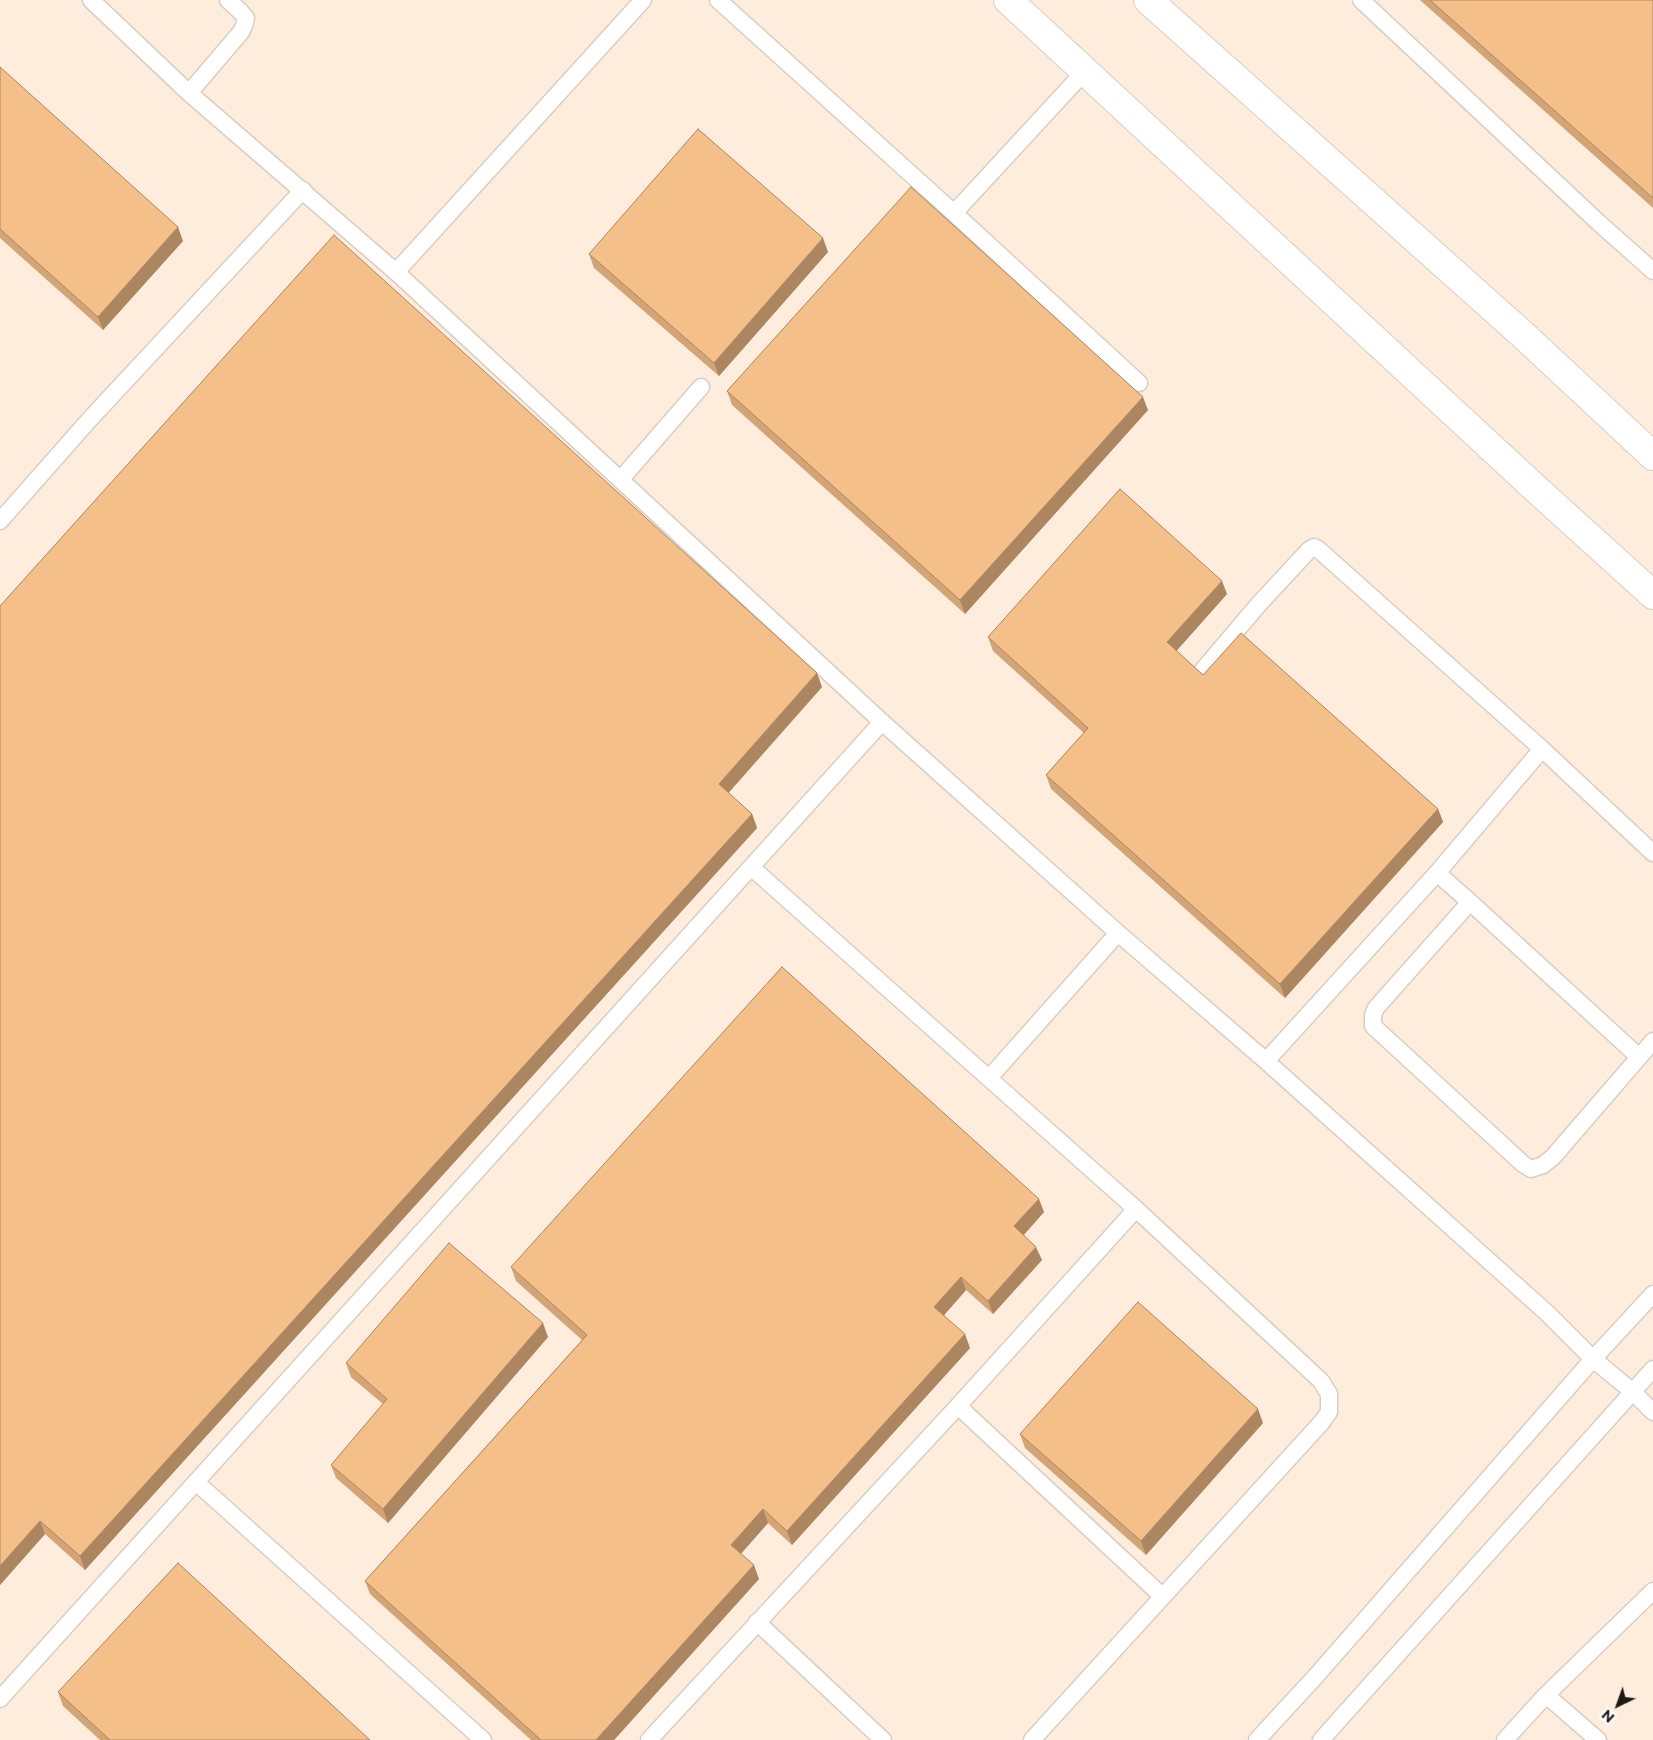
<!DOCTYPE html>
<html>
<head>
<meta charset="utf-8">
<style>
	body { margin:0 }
	#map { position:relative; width:1653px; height:1740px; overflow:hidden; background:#fefaf5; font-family:Montserrat,sans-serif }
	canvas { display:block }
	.north { position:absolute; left:1593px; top:1680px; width:50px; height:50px; -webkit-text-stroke:4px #fff; paint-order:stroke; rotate:222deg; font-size:14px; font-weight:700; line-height:20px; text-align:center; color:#1d1a16 }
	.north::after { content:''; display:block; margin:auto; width:18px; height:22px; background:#1d1a16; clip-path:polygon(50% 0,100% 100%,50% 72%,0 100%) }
</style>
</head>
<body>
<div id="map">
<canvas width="1653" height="1740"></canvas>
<div class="north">N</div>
</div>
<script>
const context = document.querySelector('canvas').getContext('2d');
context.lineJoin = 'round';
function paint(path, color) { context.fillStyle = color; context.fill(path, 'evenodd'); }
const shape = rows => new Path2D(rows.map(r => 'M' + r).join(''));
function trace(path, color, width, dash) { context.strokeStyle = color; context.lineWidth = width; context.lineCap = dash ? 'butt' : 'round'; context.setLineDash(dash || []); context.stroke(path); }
paint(shape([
	[0,0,1653,0,1653,1740,0,1740]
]), '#feeddd');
const service = shape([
	[91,0,189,93,396,272,882,722,1118,933,1266,1061,1547,1313,1593,1359,1633,1392,1653,1412],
	[718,0,954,213,1086,70],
	[1361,0,1599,223,1653,271],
	[189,93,241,32,244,26,246,18,241,12,228,0],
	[954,213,1139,383],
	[396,272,643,0],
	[621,479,701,387],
	[0,521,90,419,303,190],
	[1203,670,1259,604,1309,550,1314,547,1318,549,1542,749,1653,853],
	[751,867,1136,1209,1321,1381,1329,1394,1329,1412,1322,1422,1032,1740],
	[1437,873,1470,902,1639,1057],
	[1470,902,1376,1008,1373,1015,1373,1026,1523,1164,1531,1169,1543,1165,1553,1157,1653,1041],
	[1266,1061,1437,873,1542,749],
	[989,1078,1118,933],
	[958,1406,1162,1596],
	[196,1482,483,1740],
	[757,1622,883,1740],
	[1546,1695,1598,1740],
	[0,1699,882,722],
	[649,1740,958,1406,1136,1209],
	[1257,1740,1316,1676,1593,1359,1653,1294],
	[1321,1740,1653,1369],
	[1505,1740,1546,1695,1653,1591]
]);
const tertiary = shape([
	[1008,0,1535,488,1653,595],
	[1148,0,1521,333,1653,456]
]);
trace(service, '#d8cec3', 19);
trace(tertiary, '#d8cec3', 30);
trace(service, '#fff', 16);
trace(tertiary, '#fff', 28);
paint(shape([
	[1420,0,1653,0,1653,208],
	[0,67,183,241,103,330,0,238],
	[828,252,719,376,594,268,589,254],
	[727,391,1148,410,965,614,732,405],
	[1227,594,1176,651,1203,675,1438,809,1443,822,1285,998,1051,789,1046,775,1084,733,993,651,988,637],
	[0,606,822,687,728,793,752,814,757,828,85,1570,45,1534,0,1585],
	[1044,1212,1024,1235,1042,1260,993,1314,966,1290,944,1315,970,1348,792,1545,768,1523,741,1554,759,1579,614,1740,531,1740,370,1594,365,1581,582,1340,516,1281,511,1267],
	[548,1337,388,1523,336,1478,331,1465,383,1404,351,1377,346,1363],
	[1263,1423,1146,1555,1025,1448,1020,1434],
	[58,1692,370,1740,100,1740,63,1706]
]), '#d3a476');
paint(shape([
	[178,227,183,241,103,330,98,317],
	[823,238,828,252,719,376,714,363],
	[1143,397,1148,410,965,614,960,600],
	[1222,581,1227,594,1172,656,1167,642],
	[817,673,822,687,724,798,719,784],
	[1438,809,1443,822,1285,998,1280,984],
	[752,814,757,828,85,1570,80,1556],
	[1039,1199,1044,1212,1019,1240,1014,1226],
	[1036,1247,1042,1260,993,1314,988,1301],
	[961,1277,966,1290,939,1321,934,1307],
	[543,1323,548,1337,388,1523,383,1509],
	[965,1334,970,1348,792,1545,787,1531],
	[1258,1409,1263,1423,1146,1555,1141,1541],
	[763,1509,768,1523,736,1559,731,1545],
	[40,1521,45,1534,0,1585,0,1566],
	[754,1565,759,1579,614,1740,596,1740]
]), '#ac8660');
const building = shape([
	[1430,0,1653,0,1653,198,1430,0],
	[0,67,178,227,98,317,0,229,0,67],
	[698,129,823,238,714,363,589,254,698,129],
	[911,187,1143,397,960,600,727,391,911,187],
	[334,235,817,673,719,784,752,814,80,1556,40,1521,0,1566,0,606,334,235],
	[1120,489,1222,581,1167,642,1203,675,1241,633,1438,809,1280,984,1046,775,1088,728,988,637,1120,489],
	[782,967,1039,1199,1014,1226,1036,1247,988,1301,961,1277,934,1307,965,1334,787,1531,763,1509,731,1545,754,1565,596,1740,541,1740,365,1581,587,1335,511,1267,782,967],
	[449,1243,543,1323,383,1509,331,1465,387,1399,346,1363,449,1243],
	[1138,1302,1258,1409,1141,1541,1020,1434,1138,1302],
	[178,1563,370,1740,110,1740,58,1692,178,1563]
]);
paint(building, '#f5bf89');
trace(building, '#ac8660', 1);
</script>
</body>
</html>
